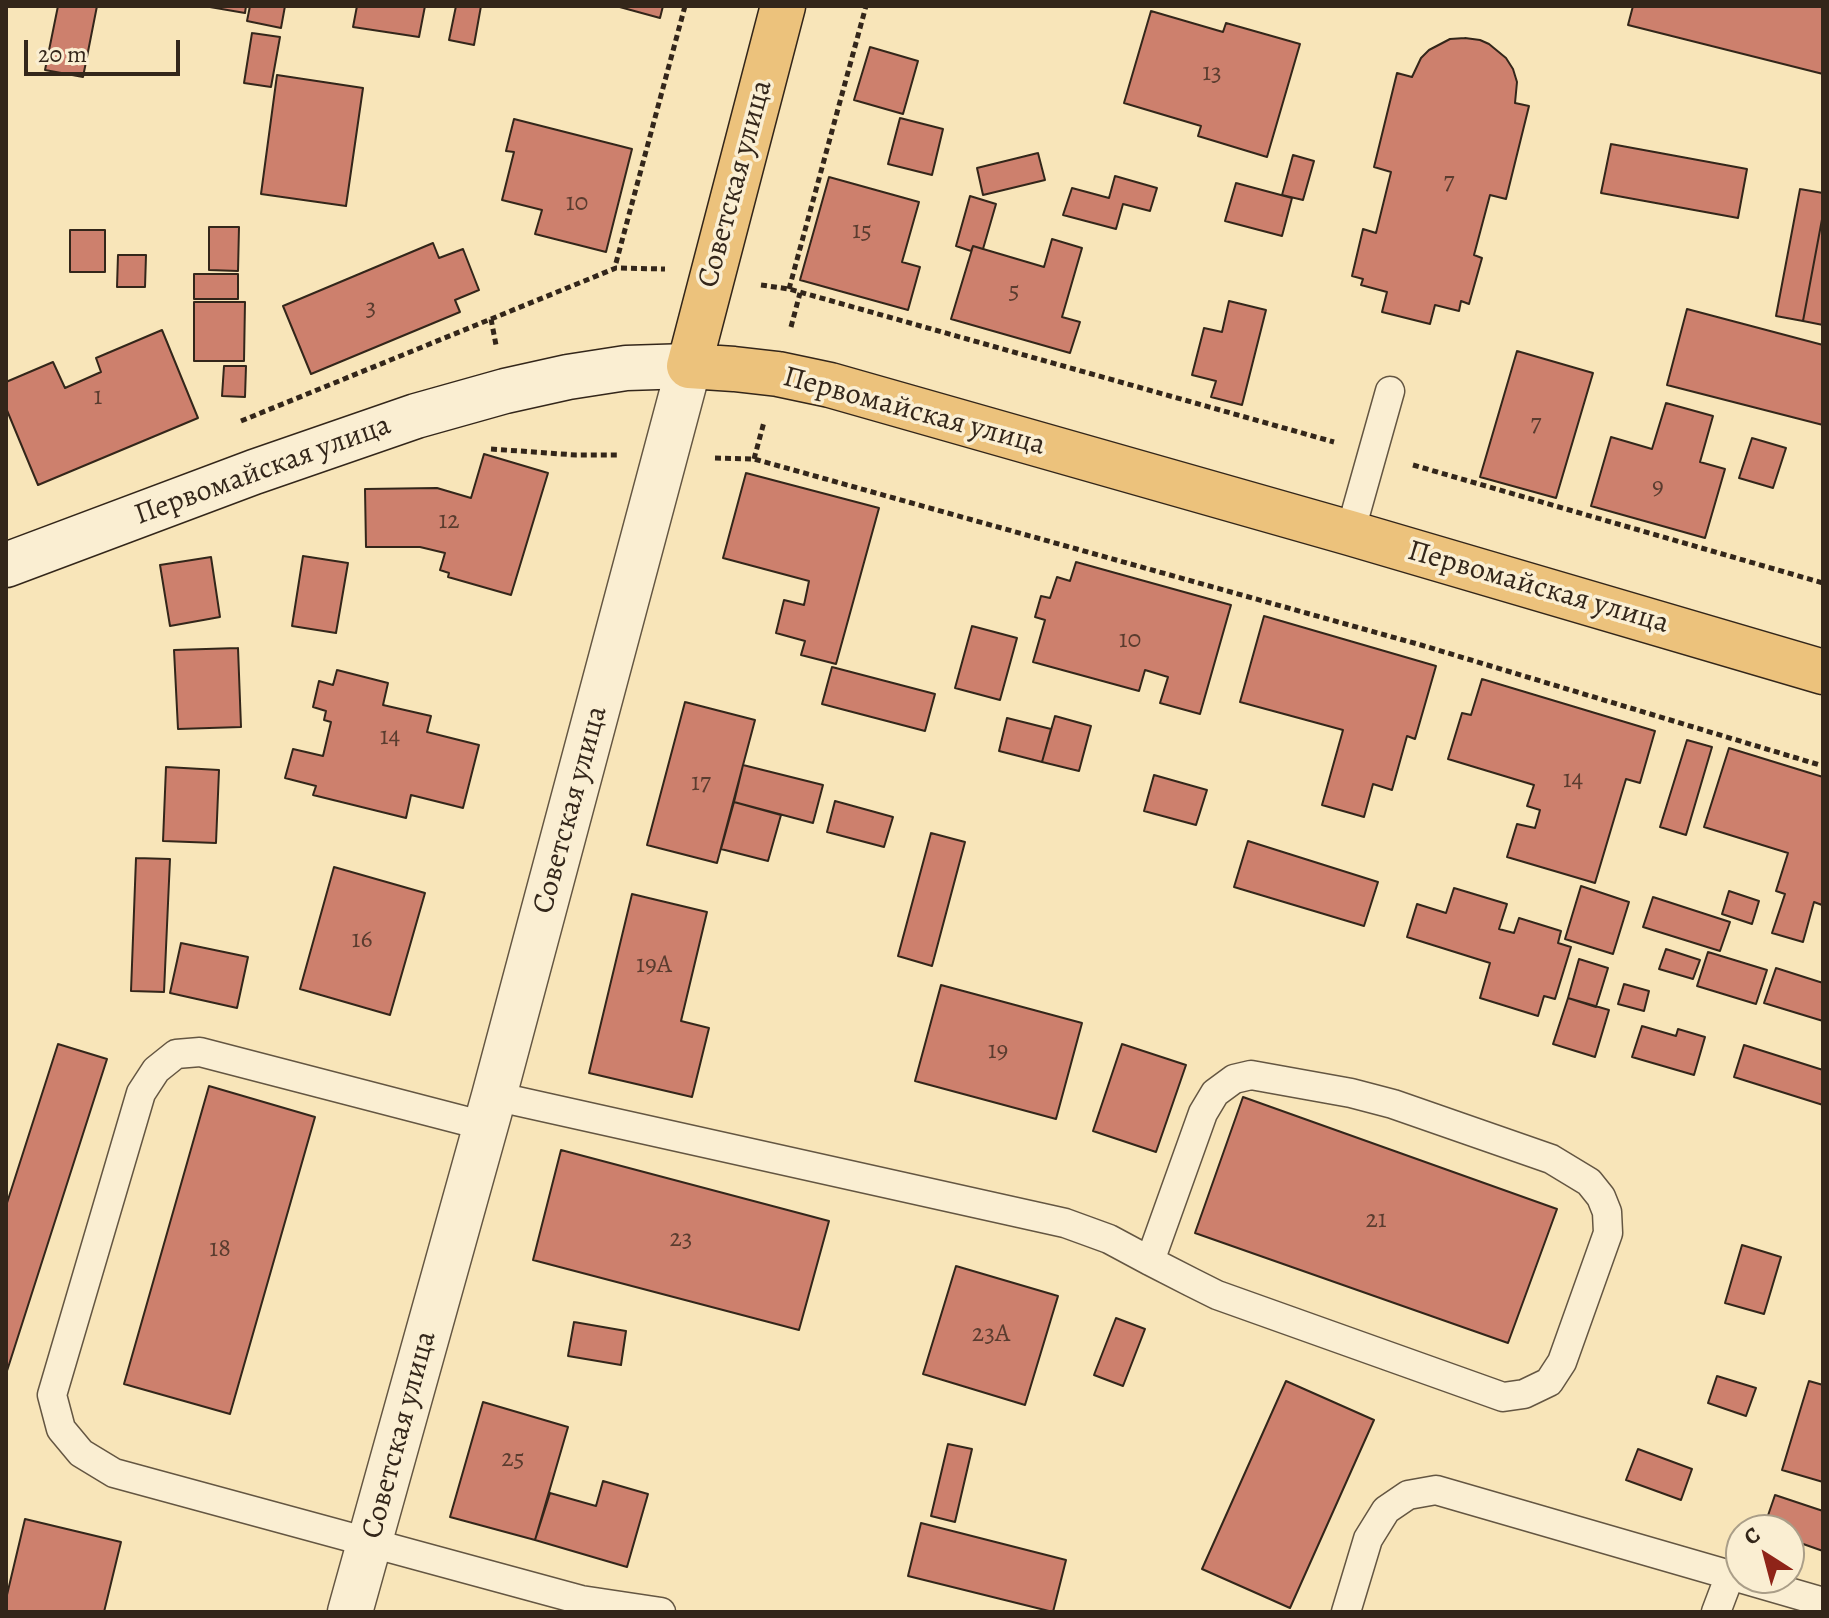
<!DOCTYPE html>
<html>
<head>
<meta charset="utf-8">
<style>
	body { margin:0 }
	#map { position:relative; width:1829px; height:1618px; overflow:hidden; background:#f8e5b9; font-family:Alegreya,serif }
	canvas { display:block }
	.frame { position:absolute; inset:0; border:8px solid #33261a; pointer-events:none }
	.north { position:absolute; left:1725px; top:1514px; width:80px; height:80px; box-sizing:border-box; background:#faeed2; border:2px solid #aa9e88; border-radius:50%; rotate:324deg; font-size:22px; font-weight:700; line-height:32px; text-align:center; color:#33261a }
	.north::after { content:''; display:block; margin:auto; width:28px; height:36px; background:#8f2418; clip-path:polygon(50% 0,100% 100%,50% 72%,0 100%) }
	.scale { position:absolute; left:24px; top:40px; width:156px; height:36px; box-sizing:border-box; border:4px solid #33261a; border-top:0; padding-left:10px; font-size:24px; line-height:28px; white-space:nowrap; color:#33261a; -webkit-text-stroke:6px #faeed2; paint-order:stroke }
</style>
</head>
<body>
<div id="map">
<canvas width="1829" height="1618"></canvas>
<div class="frame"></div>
<div class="north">С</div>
<div class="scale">20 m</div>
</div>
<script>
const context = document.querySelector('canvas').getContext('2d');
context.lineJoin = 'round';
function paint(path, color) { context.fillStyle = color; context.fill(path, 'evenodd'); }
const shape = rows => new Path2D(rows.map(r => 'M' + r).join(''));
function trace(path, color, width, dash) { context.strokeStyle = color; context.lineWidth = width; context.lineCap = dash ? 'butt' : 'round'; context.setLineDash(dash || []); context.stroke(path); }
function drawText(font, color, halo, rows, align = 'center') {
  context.font = font + ' Alegreya,serif'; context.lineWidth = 7; context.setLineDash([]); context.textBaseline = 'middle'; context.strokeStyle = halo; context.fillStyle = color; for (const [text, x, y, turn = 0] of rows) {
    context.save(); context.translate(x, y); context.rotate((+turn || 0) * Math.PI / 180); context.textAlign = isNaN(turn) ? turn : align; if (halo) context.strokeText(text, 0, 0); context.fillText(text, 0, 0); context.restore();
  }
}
const building = shape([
	[58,6,97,6,83,77,45,70,58,6],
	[204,6,246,6,245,13,204,6],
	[250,6,285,6,281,28,247,21,250,6],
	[357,6,425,6,419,37,353,27,357,6],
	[456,6,481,6,474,45,449,40,456,6],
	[616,6,663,6,660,18,616,6],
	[1633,6,1823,6,1823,74,1628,25,1633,6],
	[1151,11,1223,32,1226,23,1300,44,1267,157,1198,136,1201,126,1124,103,1151,11],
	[252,33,280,37,271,87,244,83,252,33],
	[1465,38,1480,40,1489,44,1506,58,1513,69,1517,82,1515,103,1529,106,1506,199,1490,195,1474,255,1482,258,1469,304,1461,301,1459,311,1435,305,1430,324,1382,312,1387,292,1361,285,1363,279,1352,276,1363,229,1376,233,1391,172,1374,167,1397,73,1412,77,1421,58,1429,50,1450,39,1465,38],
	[870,47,918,61,903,114,854,100,870,47],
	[277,75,363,88,346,206,261,194,277,75],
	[900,118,943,129,932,175,888,164,900,118],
	[514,119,632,149,606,252,535,234,542,210,502,200,514,152,506,151,514,119],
	[1611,144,1747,169,1738,218,1601,193,1611,144],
	[1038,153,1045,180,983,195,977,168,1038,153],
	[1293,155,1314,161,1303,200,1282,195,1293,155],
	[1115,176,1157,188,1150,211,1123,204,1116,229,1063,215,1072,188,1109,198,1115,176],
	[829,177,919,202,902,262,920,267,908,310,800,280,829,177],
	[1236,183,1292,198,1282,236,1225,221,1236,183],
	[1800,189,1823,193,1823,214,1803,321,1776,316,1800,189],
	[970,196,996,204,983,249,973,246,971,251,956,246,970,196],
	[1823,214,1823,325,1803,321,1823,214],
	[209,227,239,227,238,271,209,270,209,227],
	[70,230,105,230,105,272,70,272,70,230],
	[1052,239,1082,248,1062,317,1080,322,1070,353,951,319,973,246,1044,267,1052,239],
	[433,243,439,258,463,249,479,290,455,300,460,312,311,374,283,306,433,243],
	[118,255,146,255,145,287,117,287,118,255],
	[194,274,238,274,238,299,194,299,194,274],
	[1229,301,1266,310,1242,405,1211,397,1216,381,1192,375,1204,328,1222,332,1229,301],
	[194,302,245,302,244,361,194,361,194,302],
	[1687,309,1823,345,1823,425,1667,385,1687,309],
	[162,330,198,418,38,485,6,408,6,382,53,362,65,388,101,372,96,358,162,330],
	[1517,351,1593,373,1556,498,1480,477,1517,351],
	[224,366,246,366,245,397,222,396,224,366],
	[1666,403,1713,416,1700,462,1725,469,1705,538,1591,506,1611,437,1652,449,1666,403],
	[1752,438,1786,448,1773,488,1739,478,1752,438],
	[484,454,548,473,511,595,448,577,449,573,440,570,445,553,420,547,366,547,365,489,437,488,471,498,484,454],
	[746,473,879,508,836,664,801,655,805,641,776,633,784,600,804,605,809,581,723,558,746,473],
	[303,556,348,563,336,633,292,626,303,556],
	[211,557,220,617,170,626,160,565,211,557],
	[1076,562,1231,605,1200,714,1160,703,1168,677,1145,670,1139,691,1033,662,1045,620,1035,617,1041,596,1050,598,1057,577,1070,581,1076,562],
	[1264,616,1436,666,1415,739,1407,736,1392,790,1373,784,1364,817,1322,805,1343,730,1240,702,1264,616],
	[972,626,1017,638,1000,700,955,688,972,626],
	[238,648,241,727,178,729,174,650,238,648],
	[832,667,935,694,925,731,822,704,832,667],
	[337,670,388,683,383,705,431,716,427,732,479,745,463,808,411,795,406,818,313,795,316,786,285,778,293,749,323,756,331,722,324,720,326,711,313,707,319,681,333,685,337,670],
	[1482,679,1655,731,1640,783,1626,779,1595,883,1507,857,1517,824,1535,828,1540,810,1527,806,1534,785,1448,759,1462,713,1471,715,1482,679],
	[685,702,755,720,717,863,647,845,685,702],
	[1055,716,1091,726,1079,771,1042,762,1055,716],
	[1007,718,1051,729,1042,762,999,751,1007,718],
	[1687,740,1712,747,1686,835,1660,827,1687,740],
	[1729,748,1823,777,1823,902,1822,905,1814,902,1803,942,1772,933,1785,894,1776,891,1788,853,1704,827,1729,748],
	[743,765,823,785,813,823,734,802,743,765],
	[166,767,219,770,216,843,163,841,166,767],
	[1154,775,1207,790,1196,825,1144,811,1154,775],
	[835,801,893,817,884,847,827,832,835,801],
	[734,802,781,815,768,861,721,849,734,802],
	[931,833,965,842,932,966,898,956,931,833],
	[1248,841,1378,882,1364,926,1234,887,1248,841],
	[136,858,170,859,164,992,131,991,136,858],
	[334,867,425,893,390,1015,300,989,334,867],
	[1581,886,1629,902,1613,954,1565,939,1581,886],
	[1454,888,1507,904,1499,929,1514,933,1519,918,1561,931,1558,943,1571,947,1555,999,1544,996,1538,1016,1480,998,1490,963,1407,937,1417,904,1446,913,1454,888],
	[1729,891,1759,901,1752,924,1722,914,1729,891],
	[632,894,707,912,681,1021,709,1028,692,1097,589,1073,632,894],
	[1653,897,1730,922,1720,951,1643,927,1653,897],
	[181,943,248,957,237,1008,170,993,181,943],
	[1666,949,1700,960,1693,979,1659,969,1666,949],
	[1708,952,1767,970,1756,1004,1697,986,1708,952],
	[1579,959,1608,968,1596,1007,1568,998,1579,959],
	[1776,968,1823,983,1823,1021,1764,1003,1776,968],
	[1624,984,1649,991,1644,1011,1618,1004,1624,984],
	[941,985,1082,1023,1056,1119,915,1081,941,985],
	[1568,998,1609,1010,1595,1057,1553,1044,1568,998],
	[1642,1026,1676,1036,1678,1029,1705,1037,1694,1075,1632,1057,1642,1026],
	[58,1044,107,1059,6,1374,6,1206,58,1044],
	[1122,1044,1186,1065,1156,1152,1093,1131,1122,1044],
	[1744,1045,1823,1070,1823,1105,1734,1077,1744,1045],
	[209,1086,315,1117,230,1414,124,1384,209,1086],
	[1243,1097,1557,1209,1508,1343,1195,1233,1243,1097],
	[561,1150,829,1221,799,1330,533,1260,561,1150],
	[1742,1245,1781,1257,1764,1314,1725,1303,1742,1245],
	[956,1266,1058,1296,1025,1405,923,1374,956,1266],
	[1116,1318,1145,1329,1123,1386,1094,1375,1116,1318],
	[574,1322,626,1331,621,1365,568,1356,574,1322],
	[1717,1376,1756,1388,1746,1416,1708,1403,1717,1376],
	[1286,1381,1374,1420,1290,1608,1202,1569,1286,1381],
	[1809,1381,1823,1385,1823,1482,1782,1470,1809,1381],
	[483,1402,568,1427,535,1540,450,1517,483,1402],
	[948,1444,972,1449,955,1522,931,1516,948,1444],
	[1638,1449,1692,1469,1681,1500,1626,1480,1638,1449],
	[603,1481,648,1494,627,1567,535,1540,550,1493,596,1506,603,1481],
	[1775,1495,1823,1511,1823,1551,1789,1539,1789,1530,1763,1530,1775,1495],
	[25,1519,121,1542,104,1612,6,1612,6,1599,25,1519],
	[921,1523,1066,1560,1053,1612,908,1576,921,1523]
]);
paint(building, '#cd806d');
trace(building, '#33261a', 2);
const lane = shape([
	[1350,533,1390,391],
	[494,1096,1065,1223,1109,1239,1150,1261,1191,1282,1217,1295,1503,1397,1524,1394,1549,1382,1562,1362,1608,1233,1607,1212,1601,1197,1589,1182,1551,1159,1393,1104,1351,1093,1251,1075,1234,1079,1215,1093,1203,1113,1150,1261],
	[485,1126,200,1052,176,1054,156,1070,141,1093,52,1395,61,1429,81,1453,114,1473,581,1600,661,1612],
	[1346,1612,1368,1539,1386,1510,1408,1495,1436,1490,1823,1602],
	[1716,1612,1730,1575]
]);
const street = shape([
	[350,1612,494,1096,689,366]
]);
const secondary = shape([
	[6,565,254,472,416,416,505,391,568,377,626,368,689,366]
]);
const primary = shape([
	[783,6,689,366,734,369,778,374,830,385,1350,533,1823,672]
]);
trace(lane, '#645642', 31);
trace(street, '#645642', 47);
trace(secondary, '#33261a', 47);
trace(primary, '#33261a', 47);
trace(shape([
	[616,263,685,6],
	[761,285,789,289,1334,442],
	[789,289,866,6],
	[491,319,496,345],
	[791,327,800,293],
	[241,421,616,268,665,269],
	[491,449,576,455,617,455],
	[715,458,754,459,1421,645,1823,766],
	[754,459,764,422],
	[1413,465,1823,583]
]), '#33261a', 5, [6, 4]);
trace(lane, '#faeed2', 28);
trace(street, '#faeed2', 44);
trace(secondary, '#faeed2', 44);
trace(primary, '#ecc27c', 44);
drawText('26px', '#5a3c2f', null, [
	["13",1212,74],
	["7",1449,183],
	["10",577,204],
	["15",862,232],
	["5",1014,292],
	["3",371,309],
	["1",98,398],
	["7",1536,425],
	["9",1658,488],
	["12",449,522],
	["10",1130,641],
	["14",390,738],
	["14",1573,781],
	["17",701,784],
	["16",362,941],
	["19А",654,966],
	["19",998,1052],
	["21",1376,1221],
	["23",681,1240],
	["18",220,1250],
	["23А",991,1335],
	["25",513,1460]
]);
drawText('30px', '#33261a', '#faeed2', [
	["Советская улица",736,184,-75],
	["Первомайская улица",914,412,15],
	["Первомайская улица",263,471,-20],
	["Первомайская улица",1538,588,16],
	["Советская улица",571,810,-75],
	["Советская улица",400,1435,-75]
]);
</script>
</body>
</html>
